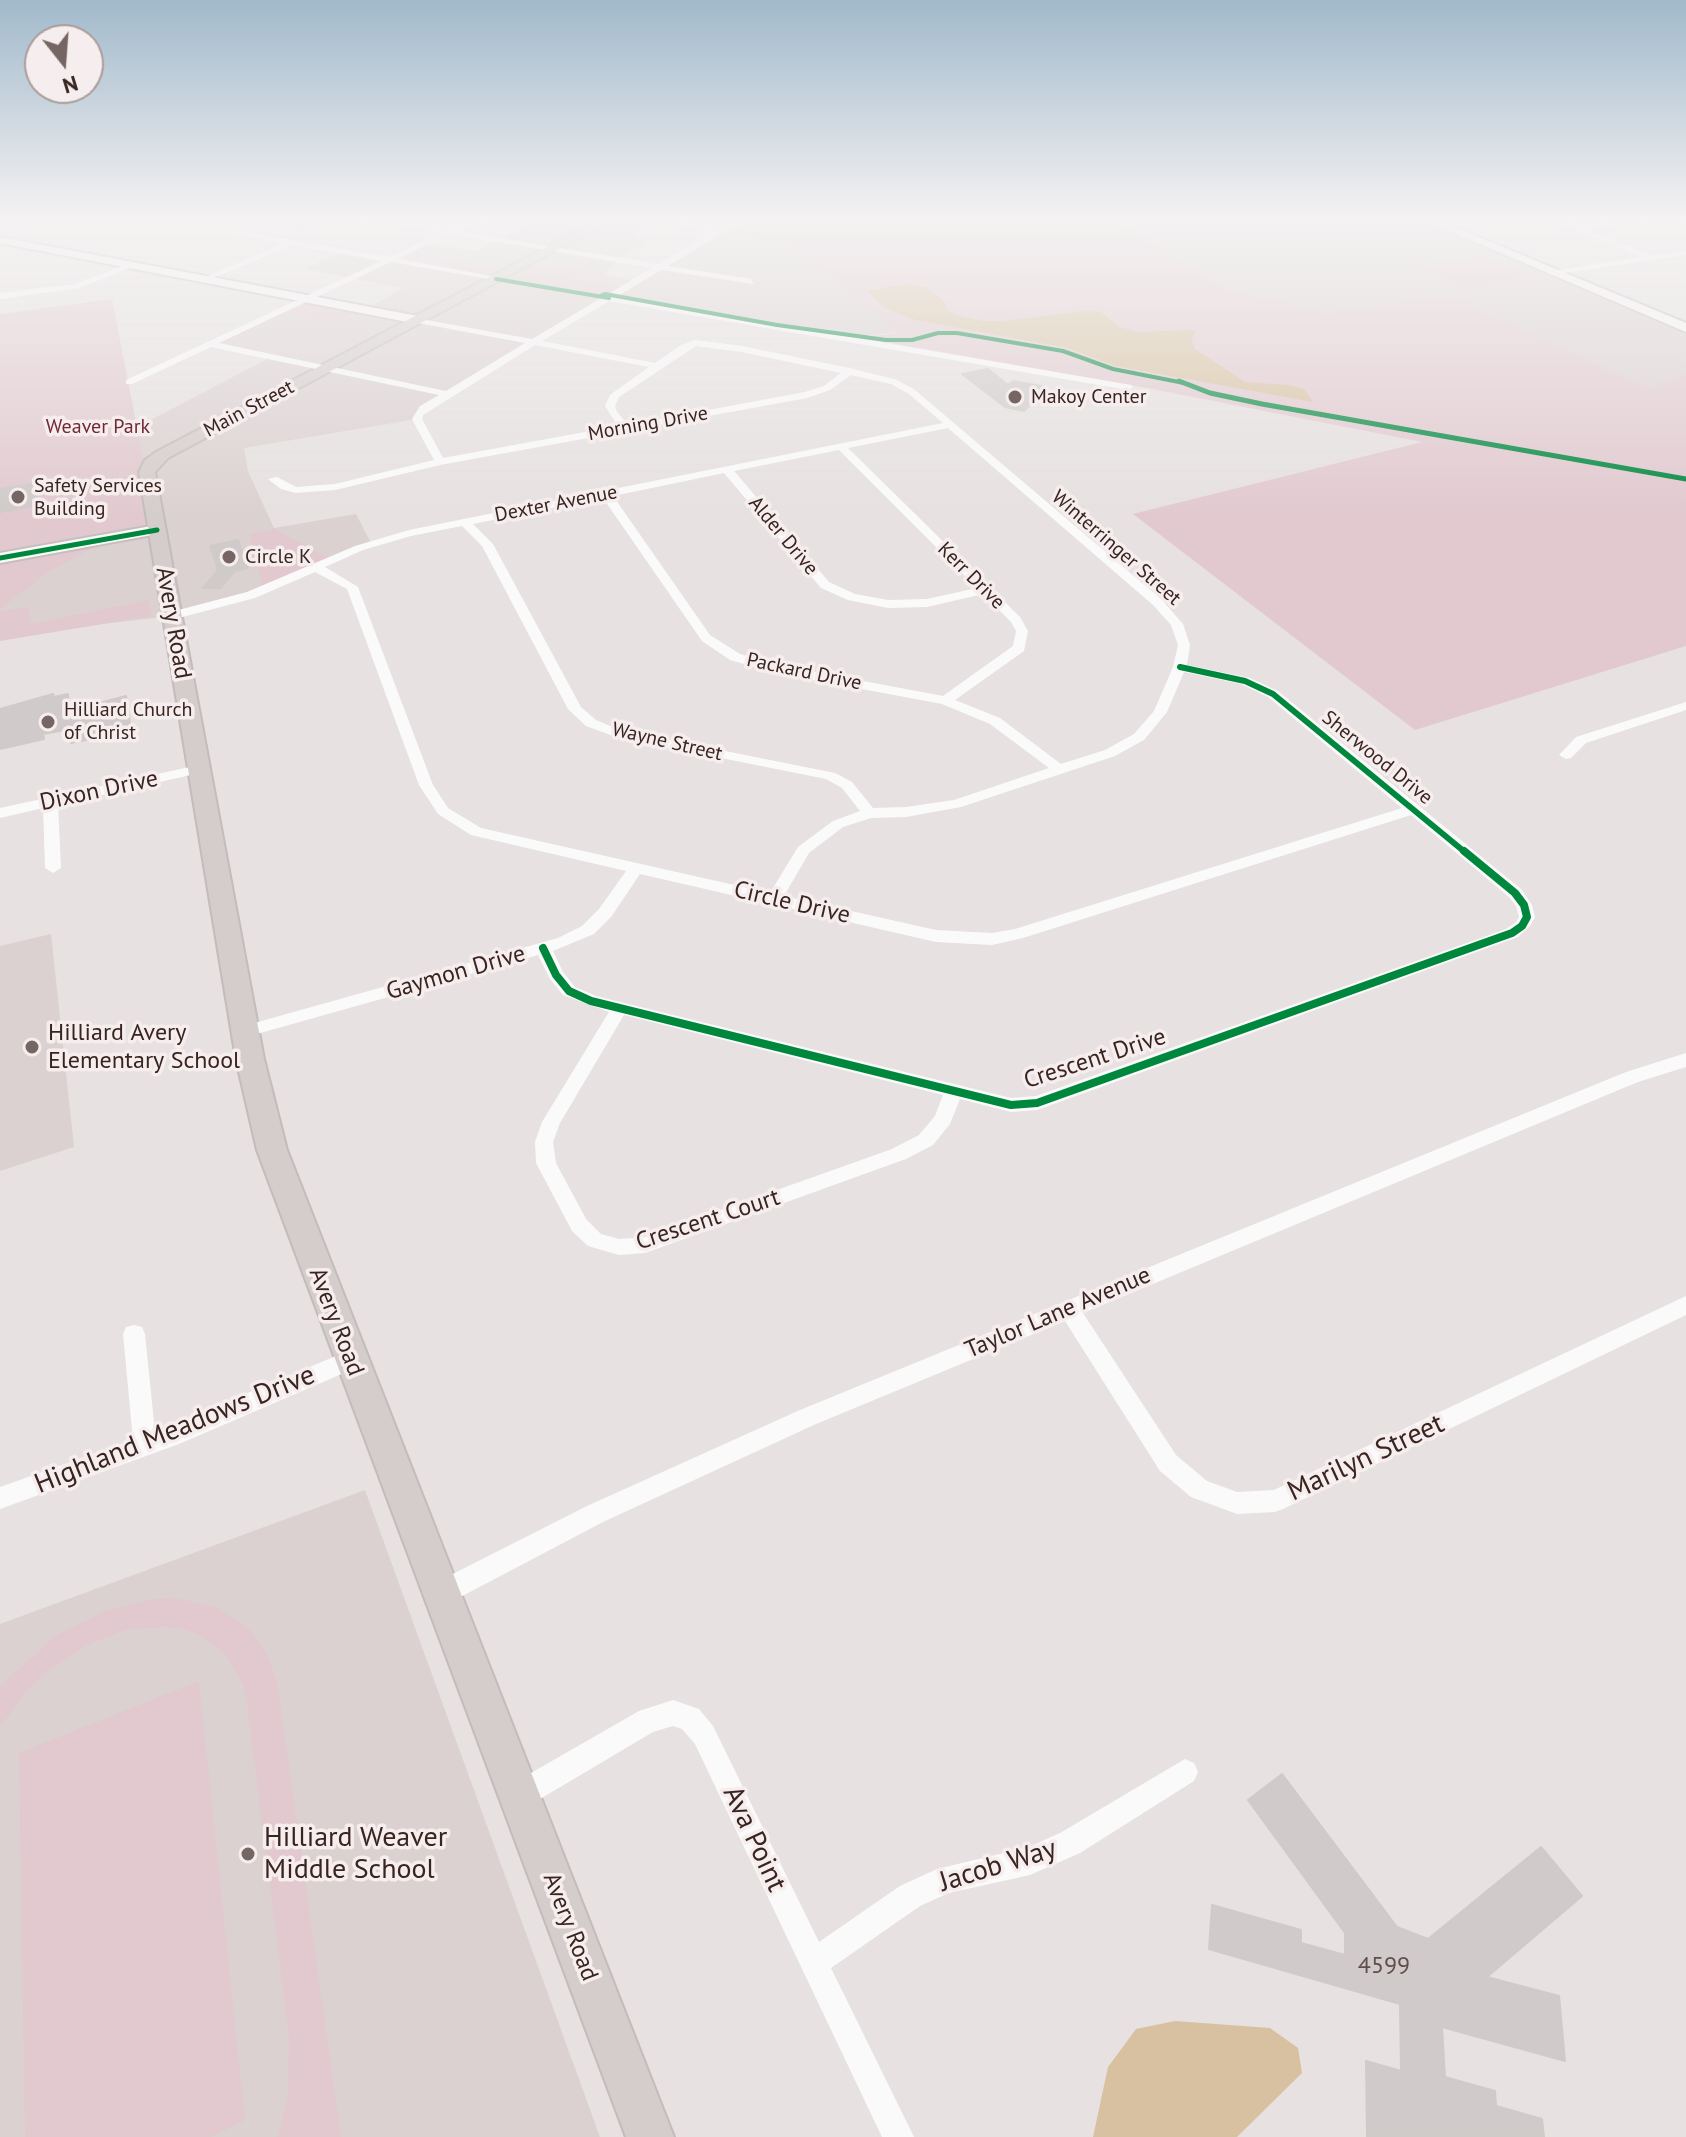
<!DOCTYPE html>
<html>
<head>
<meta charset="utf-8">
<style>
	body { margin:0 }
	#map { position:relative; width:1686px; height:2137px; overflow:hidden; background:#e7e1e1; font-family:"PT Sans",sans-serif }
	canvas { display:block }
	.north { position:absolute; left:24px; top:24px; width:80px; height:80px; box-sizing:border-box; background:#f6eeee; border:2px solid #aa9d9b; border-radius:50%; rotate:163deg; font-size:22px; font-weight:700; line-height:32px; text-align:center; color:#39241f }
	.north::after { content:''; display:block; margin:auto; width:28px; height:36px; background:#766663; clip-path:polygon(50% 0,100% 100%,50% 72%,0 100%) }
</style>
</head>
<body>
<div id="map">
<canvas width="1686" height="2137"></canvas>
<div class="north">N</div>
</div>
<script>
const context = document.querySelector('canvas').getContext('2d');
context.lineJoin = 'round';
function paint(path, color) { context.fillStyle = color; context.fill(path, 'evenodd'); }
const shape = rows => new Path2D(rows.map(r => 'M' + r).join(''));
function trace(path, color, width, dash) { context.strokeStyle = color; context.lineWidth = width; context.lineCap = dash ? 'butt' : 'round'; context.setLineDash(dash || []); context.stroke(path); }
function drawText(font, color, halo, rows, align = 'center') {
  context.font = font + ' "PT Sans",sans-serif'; context.lineWidth = 7; context.setLineDash([]); context.textBaseline = 'middle'; context.strokeStyle = halo; context.fillStyle = color; for (const [text, x, y, turn = 0] of rows) {
    context.save(); context.translate(x, y); context.rotate((+turn || 0) * Math.PI / 180); context.textAlign = isNaN(turn) ? turn : align; if (halo) context.strokeText(text, 0, 0); context.fillText(text, 0, 0); context.restore();
  }
}
paint(shape([
	[232,218,328,218,302,230],
	[543,218,660,218,630,237,647,241,617,260,605,274,636,281,718,232,725,235,752,218,1414,218,1686,334,1686,471,942,329,845,337,609,298,424,408,417,419,244,448,248,471,274,528,356,514,372,545,297,577,171,616,6,635,0,611,0,558,137,427,271,357,213,345,309,299,365,310,403,288,304,269,345,251,496,279,510,267,411,250,422,244,476,251],
	[51,934,74,1147,0,1171,0,946],
	[365,1490,600,2137,0,2137,0,1624]
]), '#dcd1d1');
paint(shape([
	[752,218,1107,218,1121,223,1229,291,1325,313,1452,297,1649,389,1686,374,1686,646,1415,730,1133,514,1422,442,1147,388,891,343,872,336,900,333,790,245,725,235],
	[415,251,512,268,491,276,399,259],
	[1485,255,1533,276,1463,289,1414,266],
	[535,265,562,270,571,265,587,268,571,278,627,287,609,298,507,281],
	[112,299,157,530,112,538,48,572,0,609,0,314],
	[311,302,357,312,335,322,310,320,310,317,293,313,283,314],
	[274,529,329,558,263,586,249,534],
	[149,600,151,616,0,641,0,611,28,607,31,624],
	[176,1598,218,1608,249,1629,265,1650,277,1681,341,2137,278,2137,288,2095,289,2039,247,1704,243,1685,226,1655,200,1635,183,1629,165,1627,126,1630,85,1646,46,1673,28,1690,0,1727,0,1686,55,1636,104,1611,153,1599],
	[199,1681,245,2120,211,2137,25,2137,19,1753]
]), '#e1c9cf');
paint(shape([
	[905,284,927,287,945,303,947,310,956,315,983,321,1003,321,1089,310,1101,312,1119,327,1139,332,1189,330,1196,332,1191,340,1195,349,1245,382,1289,385,1304,389,1313,402,1116,366,1068,348,915,320,885,308,867,291],
	[1175,2021,1270,2028,1298,2048,1302,2073,1237,2137,1093,2137,1108,2067,1136,2029]
]), '#d7c1a0');
const building = shape([
	[988,369,1008,385,1013,381,1047,387,1024,411,1005,407,962,374,988,369],
	[36,483,38,505,0,512,0,489,36,483],
	[238,540,248,568,235,571,220,588,203,588,218,570,210,546,238,540],
	[53,694,54,697,68,694,69,711,126,696,131,731,71,743,70,729,43,734,44,739,0,749,0,709,53,694],
	[1282,1774,1397,1927,1428,1939,1541,1847,1582,1896,1487,1977,1559,1996,1565,2061,1442,2027,1445,2077,1495,2091,1496,2106,1542,2119,1544,2137,1367,2137,1366,2061,1401,2071,1400,2004,1209,1949,1212,1905,1301,1930,1301,1943,1345,1955,1345,1933,1248,1800,1282,1774]
]);
paint(building, '#d0caca');
trace(building, '#d0cac9', 2);
const secondary = shape([
	[1419,218,1433,218,1686,323,1686,332,1419,218],
	[0,237,418,316,424,320,418,324,0,243,0,237],
	[157,525,163,527,165,530,163,533,0,563,0,553,157,525]
]);
const primary = shape([
	[602,218,617,218,168,458,155,472,264,1059,287,1150,674,2137,626,2137,257,1150,236,1059,139,472,145,460,156,452,602,218]
]);
trace(secondary, '#c6bfbd', 4);
trace(primary, '#c3bcbb', 4);
paint(shape([
	[362,218,380,218,448,229,473,218,483,218,458,231,658,264,711,233,643,218,658,218,718,230,721,234,668,266,751,279,754,284,661,270,616,297,1131,385,1133,387,1128,390,609,301,542,341,655,363,681,345,695,340,742,346,854,369,897,380,915,390,1161,599,1183,624,1190,645,1187,665,1250,678,1278,691,1521,889,1532,905,1535,917,1530,926,1518,937,1037,1110,1011,1112,960,1099,950,1124,933,1145,906,1159,645,1253,619,1255,588,1246,572,1231,536,1163,535,1142,542,1122,609,1012,563,995,550,979,538,955,246,1037,240,1035,237,1031,240,1027,558,938,582,926,599,909,626,871,471,835,438,814,419,785,347,589,315,572,255,598,171,620,167,619,167,613,247,592,355,546,409,530,943,423,909,394,891,384,851,375,830,390,807,398,440,465,335,490,296,493,281,489,268,479,277,477,296,487,335,484,434,460,412,419,420,406,439,395,211,347,132,384,126,384,126,380,381,261,293,245,203,282,203,278,284,243,229,233,226,229,389,257,441,233,362,218],
	[450,234,652,268,532,339,415,318,418,323,525,343,446,391,219,343,391,262,499,281,496,277,398,259,450,234],
	[535,345,649,367,610,395,605,406,618,426,443,458,422,419,423,415,535,345],
	[696,346,742,352,841,373,824,386,805,392,628,425,617,412,615,406,619,397,696,346],
	[948,428,1153,605,1171,625,1178,645,1173,667,1154,711,1134,734,1105,750,1061,764,1000,718,955,700,1024,651,1028,631,1020,617,848,448,948,428],
	[839,450,977,588,927,599,888,600,855,594,829,582,734,471,839,450],
	[724,473,821,588,848,600,888,608,927,607,983,594,1011,622,1016,631,1013,646,943,696,778,665,740,654,710,635,613,496,724,473],
	[603,498,702,641,730,660,776,673,942,704,990,724,1049,768,954,800,906,807,873,808,852,782,835,773,620,730,596,720,581,707,493,544,473,524,603,498],
	[462,526,482,546,568,709,586,726,616,737,826,779,842,788,860,811,833,821,798,847,770,893,481,828,448,808,433,785,358,587,325,567,363,550,411,536,462,526],
	[1184,672,1241,684,1268,697,1402,808,1015,929,992,933,936,930,784,896,809,853,843,827,871,818,906,817,961,807,1115,756,1144,740,1167,712,1184,672],
	[1411,815,1509,897,1516,906,1519,917,1516,922,1506,929,1036,1096,1011,1098,596,996,575,987,563,972,553,951,594,934,611,917,640,874,936,942,992,945,1023,938,1411,815],
	[624,1015,943,1095,935,1116,919,1135,892,1149,645,1237,619,1239,601,1234,586,1219,556,1163,553,1142,560,1123,624,1015],
	[1545,218,1556,218,1579,227,1649,218,1587,230,1653,256,1686,251,1686,255,1550,275,1553,271,1642,257,1545,218],
	[128,264,135,266,79,288,0,299,0,293,75,284,128,264],
	[1686,702,1686,710,1586,743,1571,758,1566,759,1559,755,1576,737,1686,702],
	[199,765,204,766,204,772,58,805,61,868,53,873,45,868,43,808,0,818,0,808,199,765],
	[1686,1053,1686,1067,1638,1082,1083,1313,1176,1455,1207,1481,1237,1492,1274,1490,1686,1296,1686,1315,1283,1509,1275,1512,1237,1514,1191,1497,1160,1471,1065,1321,816,1424,603,1522,451,1602,442,1605,433,1602,430,1593,433,1584,587,1506,800,1410,1626,1072,1686,1053],
	[134,1325,142,1327,145,1334,155,1432,350,1350,358,1353,361,1360,358,1367,179,1444,0,1509,0,1487,133,1440,123,1334,126,1327,134,1325],
	[673,1700,699,1709,713,1726,819,1942,900,1886,937,1869,1029,1847,1060,1833,1185,1759,1194,1763,1198,1772,1194,1781,1080,1853,1030,1875,949,1893,920,1906,831,1968,914,2137,882,2137,695,1744,682,1729,673,1726,653,1732,530,1805,520,1808,510,1805,507,1795,510,1785,639,1711,673,1700]
]), '#fbfafa');
paint(secondary, '#fbfafa');
paint(primary, '#d4cdcc');
trace(shape([
	[496,279,609,298],
	[600,296,605,294,777,325,886,340,912,340,938,333,957,333,1063,351,1113,369,1184,383]
]), '#00873e', 4);
trace(shape([
	[1179,381,1210,393,1262,404,1686,479],
	[0,558,157,530]
]), '#00873e', 5);
trace(shape([
	[1180,667,1245,681,1273,694,1466,853]
]), '#00873e', 6);
trace(shape([
	[543,948,556,975,569,991,591,1001,1011,1105,1037,1103,1512,933,1522,926,1527,917,1524,905,1515,893,1464,851]
]), '#00873e', 8);
const sky = context.createLinearGradient(0, 0, 0, 517);
sky.addColorStop(0, '#a1b9cb');
sky.addColorStop(0.42, '#f4f2f2');
sky.addColorStop(1, '#f4f2f200');
context.fillStyle = sky;
context.fillRect(0, 0, 1686, 517);
for (const [x, y, r, color] of [
	[1015,397,8,"#766663"],
	[18,497,8,"#766663"],
	[229,557,8,"#766663"],
	[48,722,8,"#766663"],
	[32,1047,8,"#766663"],
	[248,1854,8,"#766663"]
]) { const dot = new Path2D(); dot.arc(x, y, r, 0, 2 * Math.PI); context.fillStyle = color; context.fill(dot); trace(dot, '#f6eeee', 3); }
drawText('20px', '#39241f', '#f6eeee', [
	["Makoy Center",1031,397],
	["Safety Services",34,486],
	["Building",34,509],
	["Circle K",245,557],
	["Hilliard Church",64,710],
	["of Christ",64,733]
], 'left');
drawText('20px', '#39241f', '#f6eeee', [
	["Main Street",249,409,-28],
	["Morning Drive",648,424,-10],
	["Dexter Avenue",556,504,-11],
	["Alder Drive",783,536,50],
	["Winterringer Street",1116,548,41],
	["Kerr Drive",971,576,45],
	["Packard Drive",804,672,12],
	["Wayne Street",667,742,13],
	["Sherwood Drive",1377,758,39]
]);
drawText('20px', '#702934', '#f6eeee', [
	["Weaver Park",98,427]
]);
drawText('24px', '#39241f', '#f6eeee', [
	["Avery Road",173,623,80],
	["Dixon Drive",99,791,-12],
	["Circle Drive",792,903,13],
	["Gaymon Drive",456,973,-16],
	["Crescent Drive",1095,1059,-18],
	["Crescent Court",708,1220,-18],
	["Taylor Lane Avenue",1058,1313,-23],
	["Avery Road",336,1322,69],
	["Avery Road",570,1927,69]
]);
drawText('24px', '#39241f', '#f6eeee', [
	["Hilliard Avery",48,1033],
	["Elementary School",48,1061]
], 'left');
drawText('24px', '#604e4a', null, [
	["4599",1384,1966]
]);
drawText('28px', '#39241f', '#f6eeee', [
	["Highland Meadows Drive",175,1430,-22],
	["Marilyn Street",1366,1458,-25],
	["Ava Point",754,1839,65],
	["Jacob Way",998,1866,-17]
]);
drawText('28px', '#39241f', '#f6eeee', [
	["Hilliard Weaver",264,1838],
	["Middle School",264,1870]
], 'left');
</script>
</body>
</html>
